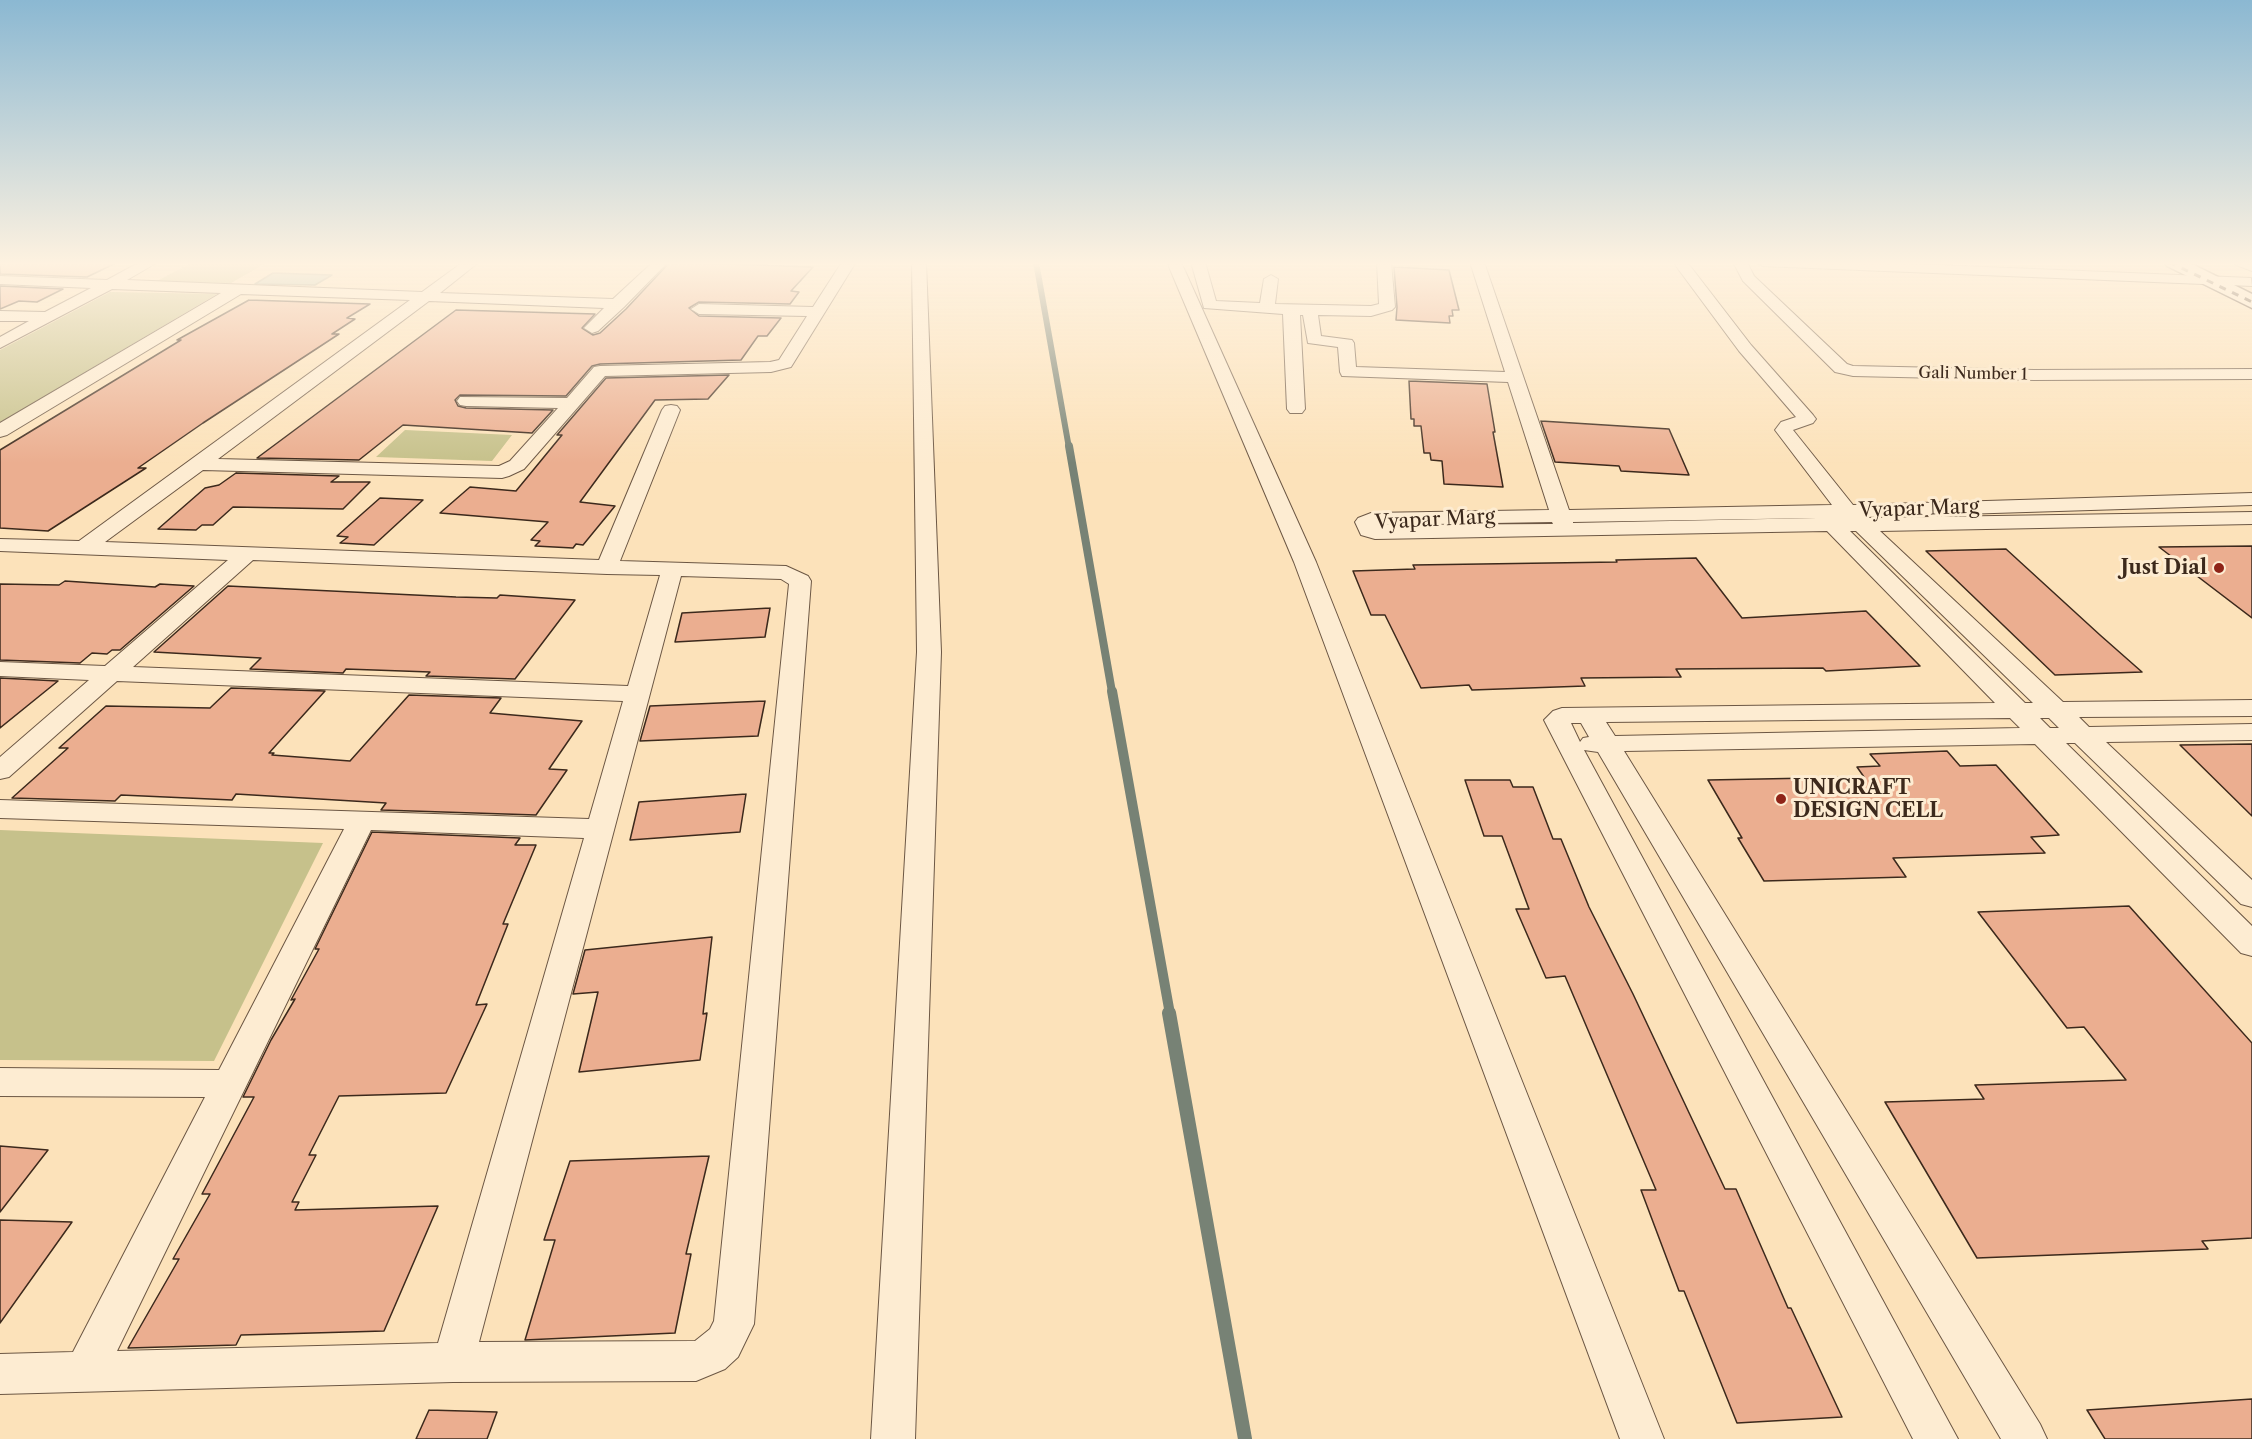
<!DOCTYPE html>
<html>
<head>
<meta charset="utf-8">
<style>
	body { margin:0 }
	canvas { display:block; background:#fce2ba }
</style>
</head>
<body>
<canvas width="2252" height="1439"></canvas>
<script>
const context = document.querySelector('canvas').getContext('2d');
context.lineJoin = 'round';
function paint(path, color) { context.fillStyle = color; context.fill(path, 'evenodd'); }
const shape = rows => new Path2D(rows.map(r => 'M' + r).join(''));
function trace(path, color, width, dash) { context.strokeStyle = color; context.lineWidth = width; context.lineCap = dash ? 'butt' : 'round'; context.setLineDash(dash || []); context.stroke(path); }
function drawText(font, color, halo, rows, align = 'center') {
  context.font = font + ' "Libre Caslon Text",serif'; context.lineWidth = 6; context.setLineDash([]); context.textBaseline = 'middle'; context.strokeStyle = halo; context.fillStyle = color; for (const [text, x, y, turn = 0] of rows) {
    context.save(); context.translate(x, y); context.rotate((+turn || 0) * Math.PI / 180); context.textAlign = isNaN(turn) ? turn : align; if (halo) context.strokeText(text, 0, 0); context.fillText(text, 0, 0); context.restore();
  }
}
paint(shape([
	[193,262,268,262,231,283,155,282],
	[110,292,217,294,0,423,0,350],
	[405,430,512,435,492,461,376,457],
	[0,830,323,843,214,1061,0,1060]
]), '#c6c18b');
const water = shape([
	[273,273,332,275,315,285,255,284,273,273]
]);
paint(water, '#9fbdb1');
trace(water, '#778275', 1.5);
trace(shape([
	[1036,262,1069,448]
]), '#778275', 6);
trace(shape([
	[1069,446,1112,692]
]), '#778275', 8);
trace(shape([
	[1112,691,1170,1014]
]), '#778275', 10);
trace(shape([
	[1169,1013,1245,1439]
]), '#778275', 14);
const building = shape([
	[5,262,118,262,87,277,0,274,0,264,5,264,5,262],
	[670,262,813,267,791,291,799,292,790,304,699,302,689,308,699,316,781,318,767,336,758,336,741,360,600,364,592,366,566,396,460,395,455,400,458,406,466,408,553,410,532,433,403,425,359,460,257,458,456,310,595,314,582,328,593,335,600,333,626,309,670,262],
	[1394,267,1449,270,1459,310,1452,310,1453,316,1449,316,1450,323,1396,320,1397,307,1394,267],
	[0,286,63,289,37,302,19,301,0,309,0,286],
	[249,300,370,304,347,318,355,319,332,334,339,334,203,423,138,468,146,468,48,531,0,528,0,450,181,340,177,340,249,300],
	[729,375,708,399,655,400,580,502,615,506,583,545,576,544,573,548,535,546,540,541,531,540,548,522,440,513,470,487,516,491,562,435,557,435,606,378,729,375],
	[1409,381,1487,384,1495,432,1493,432,1503,487,1444,484,1442,461,1431,460,1430,453,1424,453,1421,426,1414,426,1414,419,1411,419,1409,381],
	[1541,421,1669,429,1689,475,1621,471,1619,466,1555,462,1541,421],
	[236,473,339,476,331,482,370,482,343,509,233,507,213,525,202,525,196,530,158,529,205,488,219,485,236,473],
	[380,498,423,500,374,545,340,543,348,537,337,536,380,498],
	[2252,546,2252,618,2159,547,2252,546],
	[2006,549,2100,635,2142,672,2055,675,1926,551,2006,549],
	[1696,558,1742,618,1866,611,1920,666,1826,671,1823,668,1676,669,1681,677,1581,678,1585,686,1472,690,1469,685,1421,688,1385,615,1371,615,1353,571,1415,569,1413,565,1617,562,1616,560,1696,558],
	[65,581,155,587,160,584,194,586,120,650,112,650,107,654,92,653,80,663,0,660,0,584,59,585,65,581],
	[228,586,456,597,497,598,500,595,575,600,515,679,426,676,430,672,346,669,343,673,250,669,261,658,154,652,228,586],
	[770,608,765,637,675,642,682,613,770,608],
	[0,678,58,681,0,728,0,678],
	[231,688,325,691,269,753,274,753,272,755,350,761,409,695,501,698,490,713,582,721,549,769,567,770,536,815,381,810,386,803,236,794,232,800,121,795,115,801,12,798,68,748,59,748,106,706,210,708,231,688],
	[765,701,758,736,640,741,650,706,765,701],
	[2252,744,2252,816,2180,745,2252,744],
	[1947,751,1960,766,1996,765,2059,835,2031,837,2045,853,1893,858,1906,877,1764,881,1738,838,1742,838,1708,780,1864,777,1857,767,1880,766,1870,754,1947,751],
	[1465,780,1510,780,1513,787,1533,787,1553,839,1561,839,1589,907,1633,994,1725,1189,1736,1189,1788,1308,1791,1308,1842,1417,1737,1423,1684,1291,1679,1291,1641,1190,1656,1190,1565,976,1546,978,1516,909,1529,909,1502,836,1484,836,1465,780],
	[746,794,740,832,630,840,639,802,746,794],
	[372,832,520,838,515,845,536,845,503,924,508,924,476,1005,487,1004,446,1093,339,1096,309,1155,316,1155,292,1202,299,1202,295,1210,438,1206,384,1331,241,1335,236,1345,128,1348,179,1259,173,1259,210,1194,202,1194,254,1097,243,1097,271,1040,295,999,291,1000,319,949,315,949,372,832],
	[2129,906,2252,1043,2252,1238,2202,1241,2208,1249,1977,1258,1885,1102,1984,1099,1975,1085,2126,1080,2084,1027,2067,1028,1978,912,2129,906],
	[712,937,703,1014,707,1013,700,1060,579,1072,598,992,573,994,585,950,712,937],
	[0,1146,48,1150,0,1212,0,1146],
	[709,1156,686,1254,691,1254,675,1333,525,1340,555,1240,544,1240,570,1161,709,1156],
	[0,1220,72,1222,0,1323,0,1220],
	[2252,1399,2252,1439,2105,1439,2087,1410,2252,1399],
	[429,1410,497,1412,487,1439,416,1439,429,1410]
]);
paint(building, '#ebae90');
trace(building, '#3c291c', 1.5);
const street = shape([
	[140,262,158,262,127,280,422,292,463,262,479,262,440,293,613,299,653,262,668,262,624,307,598,331,592,333,584,328,604,308,429,301,218,459,499,466,510,461,558,408,466,406,460,405,457,401,460,397,567,398,594,367,600,366,770,362,779,360,807,316,699,314,691,309,699,304,813,307,842,262,856,262,791,367,771,372,605,376,524,469,509,476,502,478,203,470,105,542,599,560,662,410,665,406,671,405,677,406,680,410,620,561,786,566,808,576,811,581,754,1324,738,1357,725,1369,696,1381,453,1382,0,1394,0,1354,73,1352,205,1097,0,1096,0,1068,219,1070,344,829,0,818,0,800,589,819,623,701,117,681,9,777,0,779,0,757,89,680,0,676,0,662,105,666,228,560,0,551,0,539,79,541,410,300,241,294,7,435,0,437,0,423,221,293,112,289,0,348,0,337,29,321,0,321,0,311,45,312,91,288,0,284,0,276,107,280,140,262],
	[253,560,607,574,660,575,628,686,133,667,253,560],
	[681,576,781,579,789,584,714,1321,710,1329,695,1341,479,1342,681,576],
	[371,830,584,838,438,1343,117,1351,371,830],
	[912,262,926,262,941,652,915,1439,871,1439,917,652,912,262],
	[1167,262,1181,262,1316,562,1664,1439,1620,1439,1294,562,1167,262],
	[1191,262,1205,262,1216,301,1260,303,1264,279,1271,275,1278,279,1275,304,1371,306,1379,304,1377,262,1391,262,1395,307,1392,310,1371,316,1318,315,1321,336,1352,340,1354,343,1356,367,1505,372,1470,262,1484,262,1569,510,1832,505,1775,430,1781,422,1796,417,1739,351,1673,262,1687,262,1751,345,1813,415,1816,419,1813,423,1793,430,1853,505,2252,493,2252,505,1865,517,1867,518,2252,512,2252,524,1880,531,2063,702,2252,700,2252,716,2079,717,2089,727,2252,724,2252,740,2106,742,2252,880,2252,907,2241,904,2075,743,2066,743,2252,926,2252,956,2241,953,2035,744,1624,751,2040,1424,2047,1439,2001,1439,1598,752,1584,750,1958,1439,1913,1439,1544,720,1553,711,1562,708,1995,703,1827,531,1375,539,1361,535,1355,522,1358,518,1371,513,1549,510,1508,382,1342,376,1340,372,1338,347,1308,343,1303,315,1300,315,1305,409,1302,413,1290,413,1287,409,1283,314,1204,308,1191,262],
	[1817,518,1573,523,1573,522,1817,518],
	[1552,522,1553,524,1376,525,1552,522],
	[1850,531,1856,531,2033,703,2025,703,1850,531],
	[2010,718,2020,728,1615,736,1606,722,2010,718],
	[2040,718,2049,718,2059,728,2050,728,2040,718],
	[1571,723,1581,723,1589,737,1583,738,1580,742,1571,723],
	[1733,262,1747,262,1754,276,1847,364,1853,366,2034,370,2252,369,2252,379,2034,380,1853,376,1835,372,1743,281,1733,262],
	[1755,262,1865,262,2251,278,2252,286,1762,266,1755,262],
	[2234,262,2252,262,2252,271,2236,265,2234,262]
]);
const secondary = shape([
	[2165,262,2188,262,2252,294,2252,308,2167,266,2165,262]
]);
trace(street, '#6c5744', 2);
trace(secondary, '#3c291c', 3);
paint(street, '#fdecd2');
paint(secondary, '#fdecd2');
trace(shape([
	[2169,262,2252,302]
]), '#3c291c', 3, [7, 7]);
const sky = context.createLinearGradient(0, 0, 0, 463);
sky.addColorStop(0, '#8bb8d2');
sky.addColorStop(0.57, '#fef2e0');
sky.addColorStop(1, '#fef2e000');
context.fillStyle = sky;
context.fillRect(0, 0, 2252, 463);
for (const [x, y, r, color] of [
	[2219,568,6,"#8f2418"],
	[1781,799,6,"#8f2418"]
]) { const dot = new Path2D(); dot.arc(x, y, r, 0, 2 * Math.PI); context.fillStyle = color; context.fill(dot); trace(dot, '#fdecd2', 2); }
drawText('16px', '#3c291c', '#fdecd2', [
	["Gali Number 1",1973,374,1]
]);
drawText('20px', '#3c291c', '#fdecd2', [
	["Vyapar Marg",1919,509,-2],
	["Vyapar Marg",1435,520,-3]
]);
drawText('bold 20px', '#3c291c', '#fdecd2', [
	["Just Dial",2207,568],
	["UNICRAFT",1793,788,"left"],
	["DESIGN CELL",1793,811,"left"]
], 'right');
</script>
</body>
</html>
